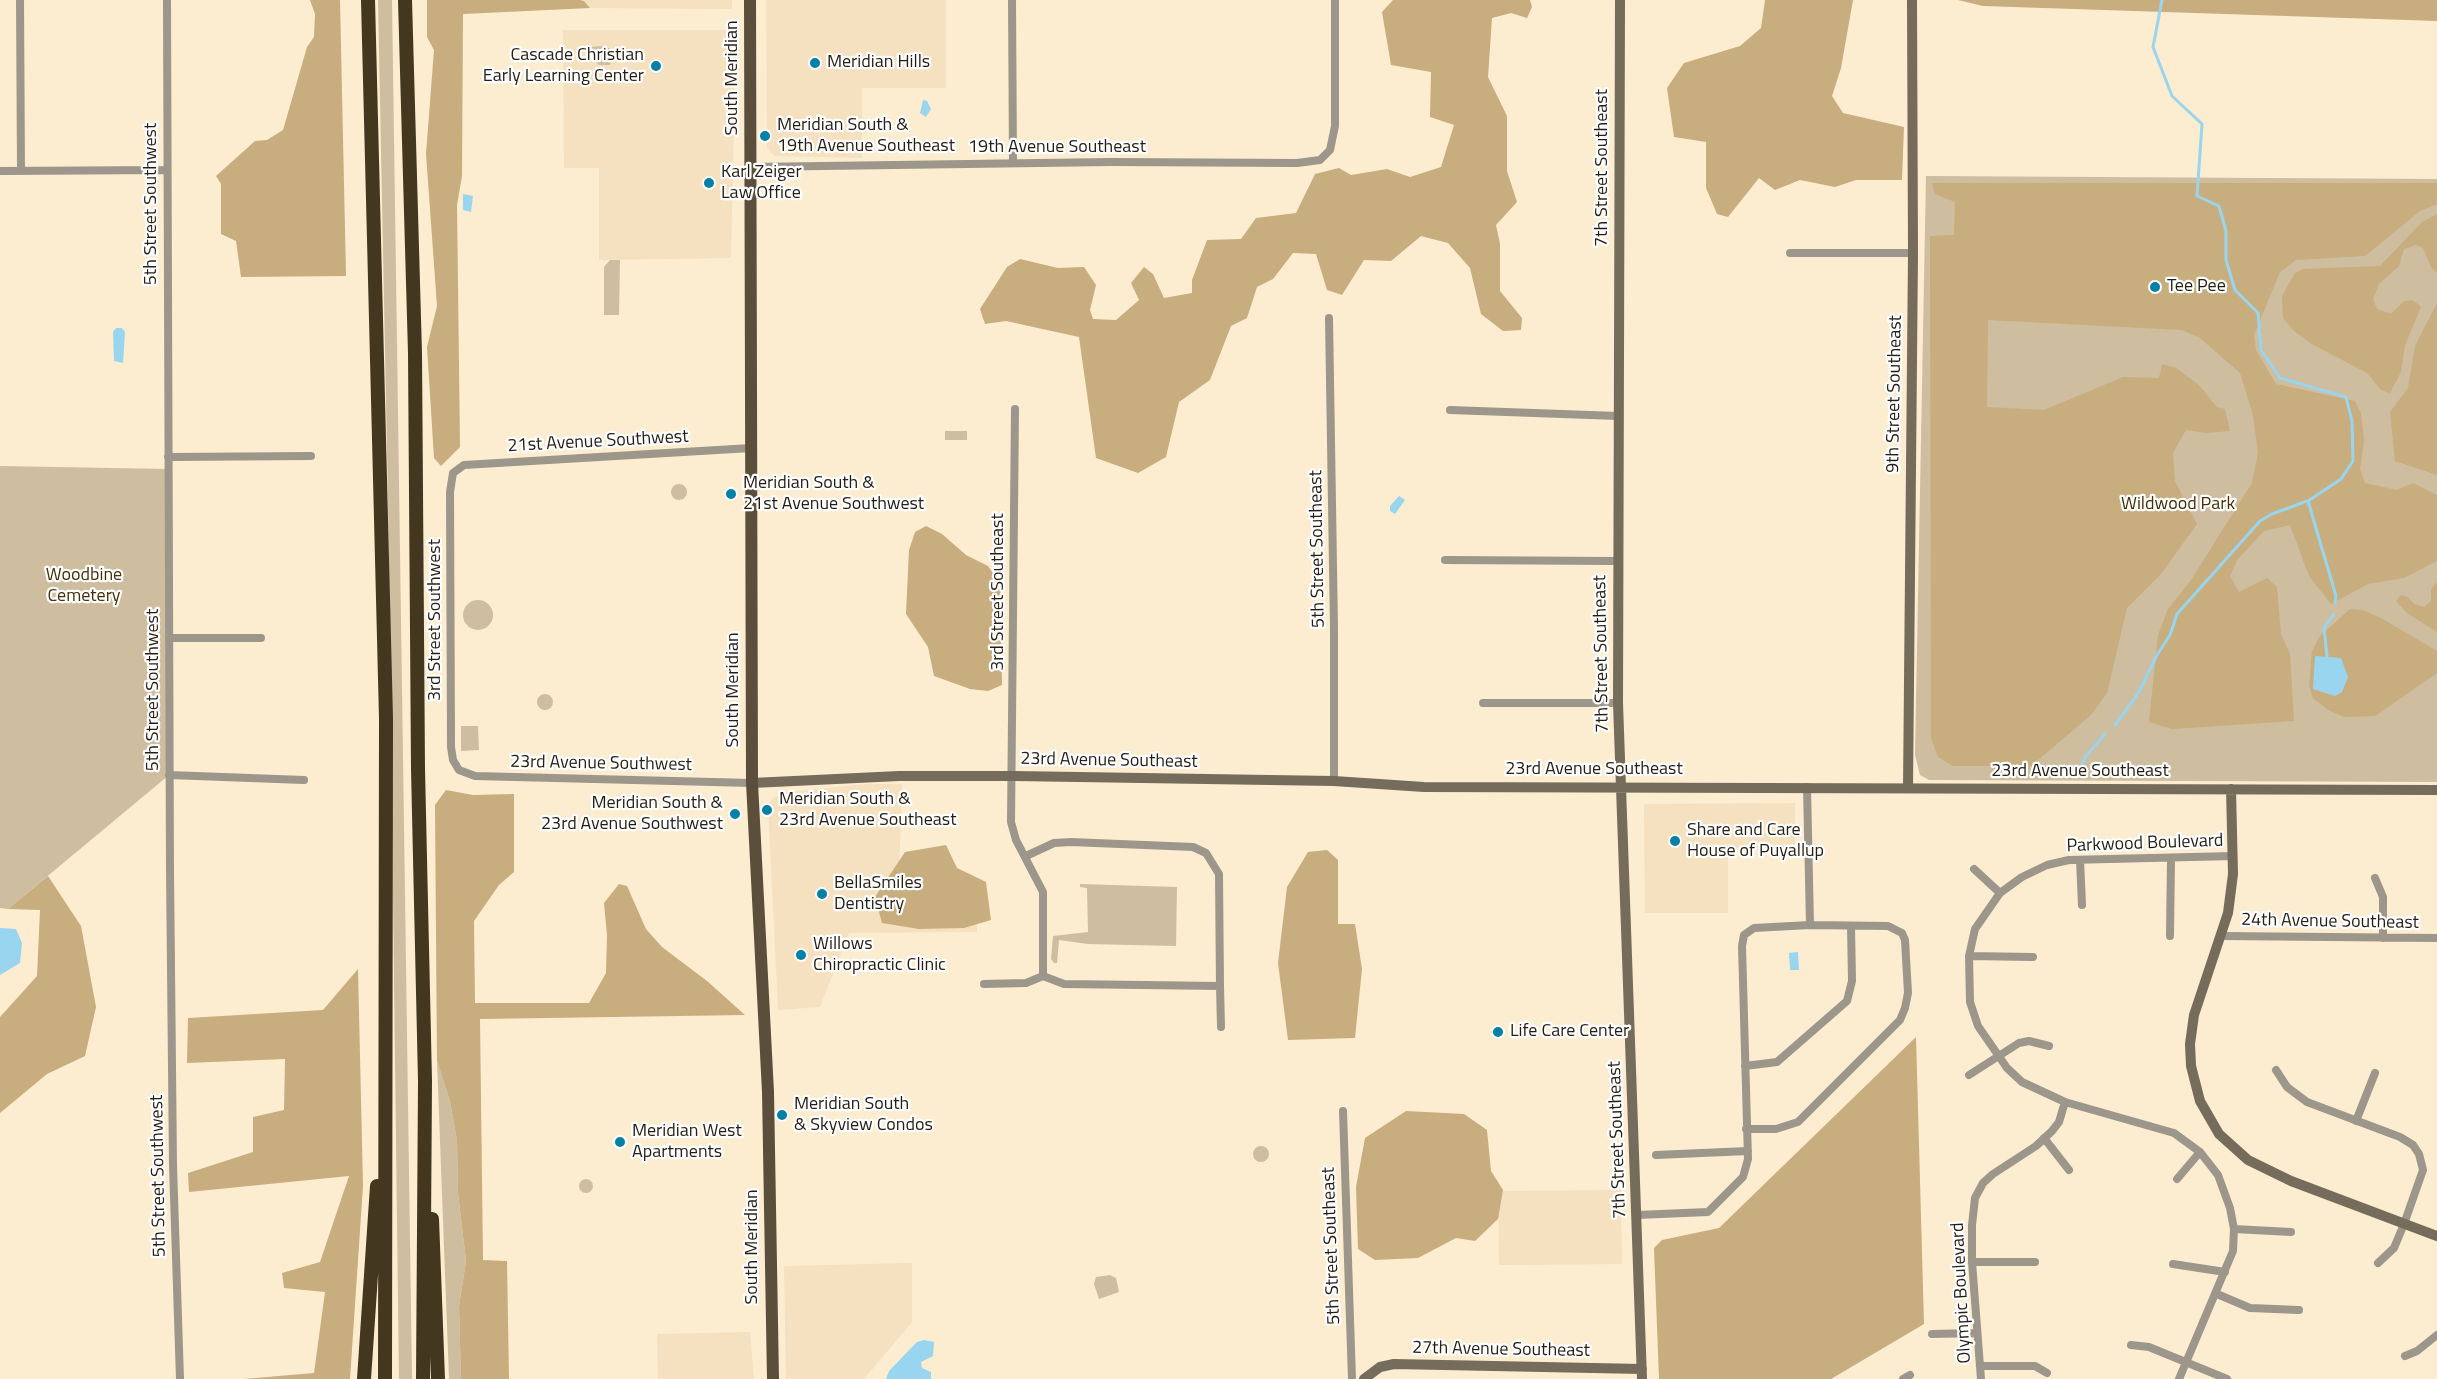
<!DOCTYPE html>
<html>
<head>
<meta charset="utf-8">
<style>
	body { margin:0 }
	canvas { display:block; background:#fcecd0 }
</style>
</head>
<body>
<canvas width="2437" height="1379"></canvas>
<script>
const context = document.querySelector('canvas').getContext('2d');
context.lineJoin = 'round';
function paint(path, color) { context.fillStyle = color; context.fill(path, 'evenodd'); }
const shape = rows => new Path2D(rows.map(r => 'M' + r).join(''));
function trace(path, color, width, dash) { context.strokeStyle = color; context.lineWidth = width; context.lineCap = dash ? 'butt' : 'round'; context.setLineDash(dash || []); context.stroke(path); }
function drawText(font, color, halo, rows, align = 'center') {
  context.font = font + ' "Titillium Web",sans-serif'; context.lineWidth = 4.5; context.setLineDash([]); context.textBaseline = 'middle'; context.strokeStyle = halo; context.fillStyle = color; for (const [text, x, y, turn = 0] of rows) {
    context.save(); context.translate(x, y); context.rotate((+turn || 0) * Math.PI / 180); context.textAlign = isNaN(turn) ? turn : align; if (halo) context.strokeText(text, 0, 0); context.fillText(text, 0, 0); context.restore();
  }
}
paint(shape([
	[580,0,732,0,732,9,590,8,584,1],
	[766,0,946,0,946,88,862,88,862,158,774,156,767,147],
	[563,30,736,30,731,258,599,260,599,168,564,168],
	[866,784,902,784,899,874,977,879,977,932,849,933,820,1007,778,1010,768,805,773,798,789,792],
	[1795,803,1795,850,1728,850,1728,913,1645,913,1644,804],
	[1621,1190,1622,1264,1499,1265,1498,1191],
	[912,1263,912,1322,864,1379,786,1379,784,1266],
	[750,1332,754,1379,658,1379,657,1334]
]), '#f5e1bf');
paint(shape([
	[378,0,392,0,412,1379,399,1379,388,501],
	[604,46,613,50,610,65,599,65,589,55,589,47],
	[1926,176,2437,179,2437,782,1929,780,1920,775,1915,755],
	[610,260,620,260,619,315,604,315,604,267],
	[945,431,967,431,967,440,945,440],
	[0,466,168,469,169,775,8,909,0,908],
	'671 492a8 8 0 1 1 16 0a8 8 0 1 1-16 0Z',
	'463 615a15 15 0 1 1 30 0a15 15 0 1 1-30 0Z',
	'537 702a8 8 0 1 1 16 0a8 8 0 1 1-16 0Z',
	[461,726,478,726,479,750,461,751],
	[1080,884,1177,887,1176,946,1088,944,1059,940,1057,963,1054,963,1051,959,1053,936,1088,932,1087,888,1080,887],
	[437,1061,450,1101,457,1141,458,1193,466,1261,459,1306,461,1379,449,1379],
	'1253 1154a8 8 0 1 1 16 0a8 8 0 1 1-16 0Z',
	'579 1186a7 7 0 1 1 14 0a7 7 0 1 1-14 0Z',
	[1110,1275,1116,1278,1119,1292,1099,1299,1094,1284,1096,1277]
]), '#cebd9e');
paint(shape([
	[310,0,340,0,346,276,241,277,236,241,221,234,221,184,216,176,255,141,267,140,283,130,307,47,314,37,315,14],
	[427,0,580,0,584,1,590,8,463,14,462,176,457,205,460,447,441,466,434,458,427,347,437,306,426,154,434,50,427,37],
	[1393,0,1530,0,1532,7,1527,18,1511,13,1492,18,1488,77,1507,116,1507,171,1517,202,1496,225,1500,244,1500,291,1522,318,1521,330,1503,331,1481,314,1470,268,1448,243,1421,236,1391,261,1364,260,1342,295,1327,290,1316,254,1293,253,1273,279,1257,287,1247,318,1231,326,1210,380,1179,402,1166,457,1138,473,1096,458,1079,337,1006,321,985,324,980,309,1007,267,1020,259,1058,268,1084,267,1096,285,1090,310,1093,319,1116,320,1139,300,1131,283,1144,267,1153,274,1164,298,1192,293,1192,280,1207,240,1241,239,1256,218,1296,213,1315,174,1339,168,1351,175,1387,169,1410,177,1441,167,1454,125,1430,117,1431,72,1391,65,1382,12],
	[1765,0,1853,0,1841,68,1832,96,1843,113,1904,127,1902,180,1856,180,1835,187,1800,180,1775,190,1759,178,1728,217,1717,214,1706,188,1706,142,1674,137,1667,88,1684,63,1740,46,1761,28],
	[1958,0,2437,0,2437,21,1983,6],
	[1932,183,2437,183,2437,204,2420,211,2365,256,2296,260,2280,272,2254,335,2256,350,2276,384,2355,401,2361,413,2364,441,2360,469,2365,483,2397,490,2413,483,2437,495,2437,561,2404,578,2368,584,2331,604,2309,576,2290,525,2264,531,2237,560,2230,576,2239,592,2267,578,2277,587,2281,634,2290,654,2294,721,2172,729,2149,722,2158,635,2168,609,2191,580,2252,483,2258,453,2253,415,2240,373,2200,338,2182,330,1988,320,1987,407,2044,410,2123,377,2159,378,2162,364,2176,368,2199,385,2217,407,2225,409,2230,431,2206,433,2186,430,2173,453,2175,481,2197,524,2161,574,2127,608,2107,693,2091,715,2031,766,1953,766,1938,757,1931,738,1930,236,1954,235,1955,202,1935,194],
	[2437,214,2437,272,2432,269,2423,248,2416,245,2404,249,2399,266,2379,284,2373,299,2377,309,2391,314,2404,301,2413,300,2421,307,2405,345,2401,372,2390,393,2381,390,2367,373,2310,343,2293,330,2283,318,2282,296,2295,273,2303,269,2380,266,2422,222],
	[2437,303,2437,475,2395,461,2390,412,2408,388,2415,346],
	[926,526,942,534,966,555,988,566,1000,583,1002,685,988,691,970,689,934,676,928,647,906,614,909,550,915,532],
	[2437,581,2437,632,2407,613,2396,601,2401,595,2408,597,2414,604,2424,607,2431,601,2431,590],
	[2350,609,2362,610,2381,618,2437,651,2437,673,2375,716,2344,717,2328,710,2313,698,2309,686,2312,651,2320,636],
	[446,790,473,795,514,794,514,872,499,885,474,921,475,1003,589,1003,606,973,607,935,604,903,619,884,627,886,646,929,662,947,707,981,745,1015,480,1019,483,1260,507,1261,509,1379,461,1379,459,1306,466,1261,458,1193,457,1141,450,1101,437,1061,435,805],
	[946,845,957,868,986,882,991,920,964,928,919,929,882,923,875,897,905,852],
	[1327,850,1338,860,1338,924,1355,924,1362,969,1355,1038,1288,1040,1278,963,1287,887,1308,852],
	[48,876,81,926,96,1007,85,1056,47,1074,0,1113,0,1017,37,976,40,910,8,909],
	[358,969,363,1186,350,1379,244,1379,314,1373,325,1292,284,1288,282,1273,320,1262,349,1176,189,1192,188,1173,253,1152,253,1117,284,1110,285,1059,187,1063,188,1018,323,1010],
	[1916,1037,1924,1324,1831,1379,1659,1379,1654,1248,1662,1240,1719,1228],
	[1406,1111,1464,1114,1487,1130,1491,1171,1503,1190,1498,1219,1475,1241,1456,1238,1418,1258,1375,1260,1358,1249,1356,1187,1365,1138]
]), '#c8ad7e');
paint(shape([
	[923,100,927,101,931,109,926,117,920,113],
	[463,194,473,196,471,212,463,210],
	[116,328,122,328,125,332,123,363,114,361,113,332],
	[1399,496,1405,500,1395,514,1390,511,1390,506],
	[2315,656,2341,658,2348,677,2342,692,2335,696,2313,689],
	[0,928,16,929,22,943,20,963,0,975],
	[1798,952,1799,970,1790,970,1789,953],
	[924,1340,934,1342,933,1356,921,1362,922,1368,931,1372,931,1379,886,1379,889,1371,917,1342]
]), '#9ad5ef');
trace(shape([
	[2162,0,2153,47,2172,96,2202,124,2197,196,2219,206,2226,231,2226,260,2235,290,2258,313,2261,350,2280,378,2346,397,2352,421,2353,461,2341,479,2308,501,2336,596,2335,603],
	[2327,656,2324,628,2334,614],
	[2115,725,2139,692,2157,655,2170,635,2177,614,2260,521,2272,514,2307,501],
	[2081,769,2085,757,2105,734]
]), '#9ad5ef', 3);
trace(shape([
	[20,0,21,171],
	[167,0,170,870,173,1165,180,1379],
	[1012,0,1013,162],
	[751,167,1111,162,1297,163,1320,160,1330,150,1335,126,1335,0],
	[0,171,167,170],
	[1790,253,1913,253],
	[1329,318,1334,628,1334,781],
	[1015,409,1011,822,1016,840,1043,892,1043,976],
	[1450,410,1618,416],
	[751,448,464,465,453,473,450,492,451,747,453,760,459,770,475,776,752,783],
	[168,457,311,456],
	[1445,560,1617,561],
	[169,638,261,638],
	[1483,703,1618,703],
	[169,775,304,780],
	[2080,860,2082,905],
	[1974,869,2000,893],
	[2375,878,2383,897,2383,938],
	[2170,936,2171,858],
	[2222,936,2437,938],
	[1969,956,2033,957],
	[984,984,1026,983,1043,976,1064,984,1220,986,1219,874,1206,853,1193,847,1071,842,1054,843,1026,856],
	[1220,986,1221,1027],
	[1745,1066,1777,1062,1847,1001,1852,981,1851,926],
	[2276,1070,2287,1087,2307,1102,2400,1137,2413,1145,2419,1154,2423,1170,2404,1224,2394,1248,2378,1263],
	[1969,1075,2019,1043,2029,1041,2049,1046],
	[1343,1111,1352,1379],
	[2356,1121,2375,1073],
	[1746,1129,1776,1129,1798,1122,1900,1020,1905,1008,1908,993,1905,940,1902,933,1888,926,1810,925],
	[2044,1138,2069,1170],
	[1656,1155,1748,1151],
	[2177,1179,2200,1152],
	[1637,1215,1708,1212,1743,1177,1748,1159,1742,946,1744,935,1754,928,1810,925,1807,787],
	[2234,1229,2291,1232],
	[1972,1262,2035,1262],
	[2173,1264,2225,1272],
	[2217,1294,2250,1308,2299,1310],
	[1932,1334,1977,1333],
	[2131,1345,2149,1347,2227,1379],
	[2405,1356,2417,1351,2437,1335],
	[1981,1366,2035,1366,2047,1373],
	[1903,1379,1910,1375],
	[1981,1379,1972,1262,1972,1225,1975,1198,1983,1183,1993,1174,2036,1146,2052,1131,2059,1122,2065,1102],
	[2179,1379,2233,1251,2234,1229,2230,1208,2218,1175,2200,1152,2174,1133,2065,1102,2022,1082,2007,1068,1978,1026,1970,1002,1969,956,1975,929,2000,893,2022,877,2047,865,2069,860,2233,856]
]), '#9d968b', 8);
trace(shape([
	[1620,0,1618,703,1642,1379],
	[752,783,899,776,1014,776,1334,781,1424,787,2437,790],
	[1908,788,1913,253,1912,0],
	[2231,789,2233,874,2228,913,2194,1015,2190,1044,2191,1066,2200,1101,2219,1134,2248,1160,2291,1181,2437,1236],
	[1364,1379,1380,1367,1394,1364,1642,1369]
]), '#766c5c', 10);
trace(shape([
	[750,0,752,783,768,1092,773,1379]
]), '#5b4f3c', 12);
trace(shape([
	[368,0,386,718,385,1379],
	[405,0,415,353,418,769,425,1081,423,1379],
	[432,1219,438,1379],
	[364,1379,377,1186]
]), '#433720', 14);
for (const [x, y, r, color] of [
	[815,63,6,"#0080a5"],
	[656,66,6,"#0080a5"],
	[765,136,6,"#0080a5"],
	[709,183,6,"#0080a5"],
	[2155,287,6,"#0080a5"],
	[731,494,6,"#0080a5"],
	[767,810,6,"#0080a5"],
	[735,814,6,"#0080a5"],
	[1675,841,6,"#0080a5"],
	[822,894,6,"#0080a5"],
	[801,955,6,"#0080a5"],
	[1498,1032,6,"#0080a5"],
	[782,1115,6,"#0080a5"],
	[620,1142,6,"#0080a5"]
]) { const dot = new Path2D(); dot.arc(x, y, r, 0, 2 * Math.PI); context.fillStyle = color; context.fill(dot); trace(dot, '#fff', 2); }
drawText('18px', '#241e14', '#fff', [
	["Cascade Christian",644,56,"right"],
	["Early Learning Center",644,77,"right"],
	["Meridian Hills",827,63],
	["Meridian South &",777,126],
	["19th Avenue Southeast",777,147],
	["Karl Zeiger",721,173],
	["Law Office",721,194],
	["Tee Pee",2167,287],
	["Meridian South &",743,484],
	["21st Avenue Southwest",743,505],
	["Meridian South &",779,800],
	["23rd Avenue Southeast",779,821],
	["Meridian South &",723,804,"right"],
	["23rd Avenue Southwest",723,825,"right"],
	["Share and Care",1687,831],
	["House of Puyallup",1687,852],
	["BellaSmiles",834,884],
	["Dentistry",834,905],
	["Willows",813,945],
	["Chiropractic Clinic",813,966],
	["Life Care Center",1510,1032],
	["Meridian South",794,1105],
	["& Skyview Condos",794,1126],
	["Meridian West",632,1132],
	["Apartments",632,1153]
], 'left');
drawText('18px', '#241e14', '#fff', [
	["South Meridian",733,78,-90],
	["19th Avenue Southeast",1057,148],
	["7th Street Southeast",1603,168,-90],
	["5th Street Southwest",152,204,-90],
	["9th Street Southeast",1895,394,-89],
	["21st Avenue Southwest",598,442,-3],
	["5th Street Southeast",1318,549,-91],
	["3rd Street Southeast",999,592,-90],
	["3rd Street Southwest",436,620,-90],
	["7th Street Southeast",1602,654,-91],
	["5th Street Southwest",154,690,-90],
	["South Meridian",734,690,-90],
	["23rd Avenue Southeast",1109,761,1],
	["23rd Avenue Southwest",601,764,1],
	["23rd Avenue Southeast",1594,770],
	["23rd Avenue Southeast",2080,772],
	["Parkwood Boulevard",2145,844,-2],
	["24th Avenue Southeast",2330,922,1],
	["7th Street Southeast",1618,1140,-92],
	["5th Street Southwest",159,1176,-91],
	["5th Street Southeast",1332,1246,-92],
	["South Meridian",753,1247,-90],
	["Olympic Boulevard",1962,1293,-93],
	["27th Avenue Southeast",1501,1350,1]
]);
drawText('18px', '#432f08', '#fff', [
	["Wildwood Park",2178,505],
	["Woodbine",84,576],
	["Cemetery",84,597]
]);
</script>
</body>
</html>
